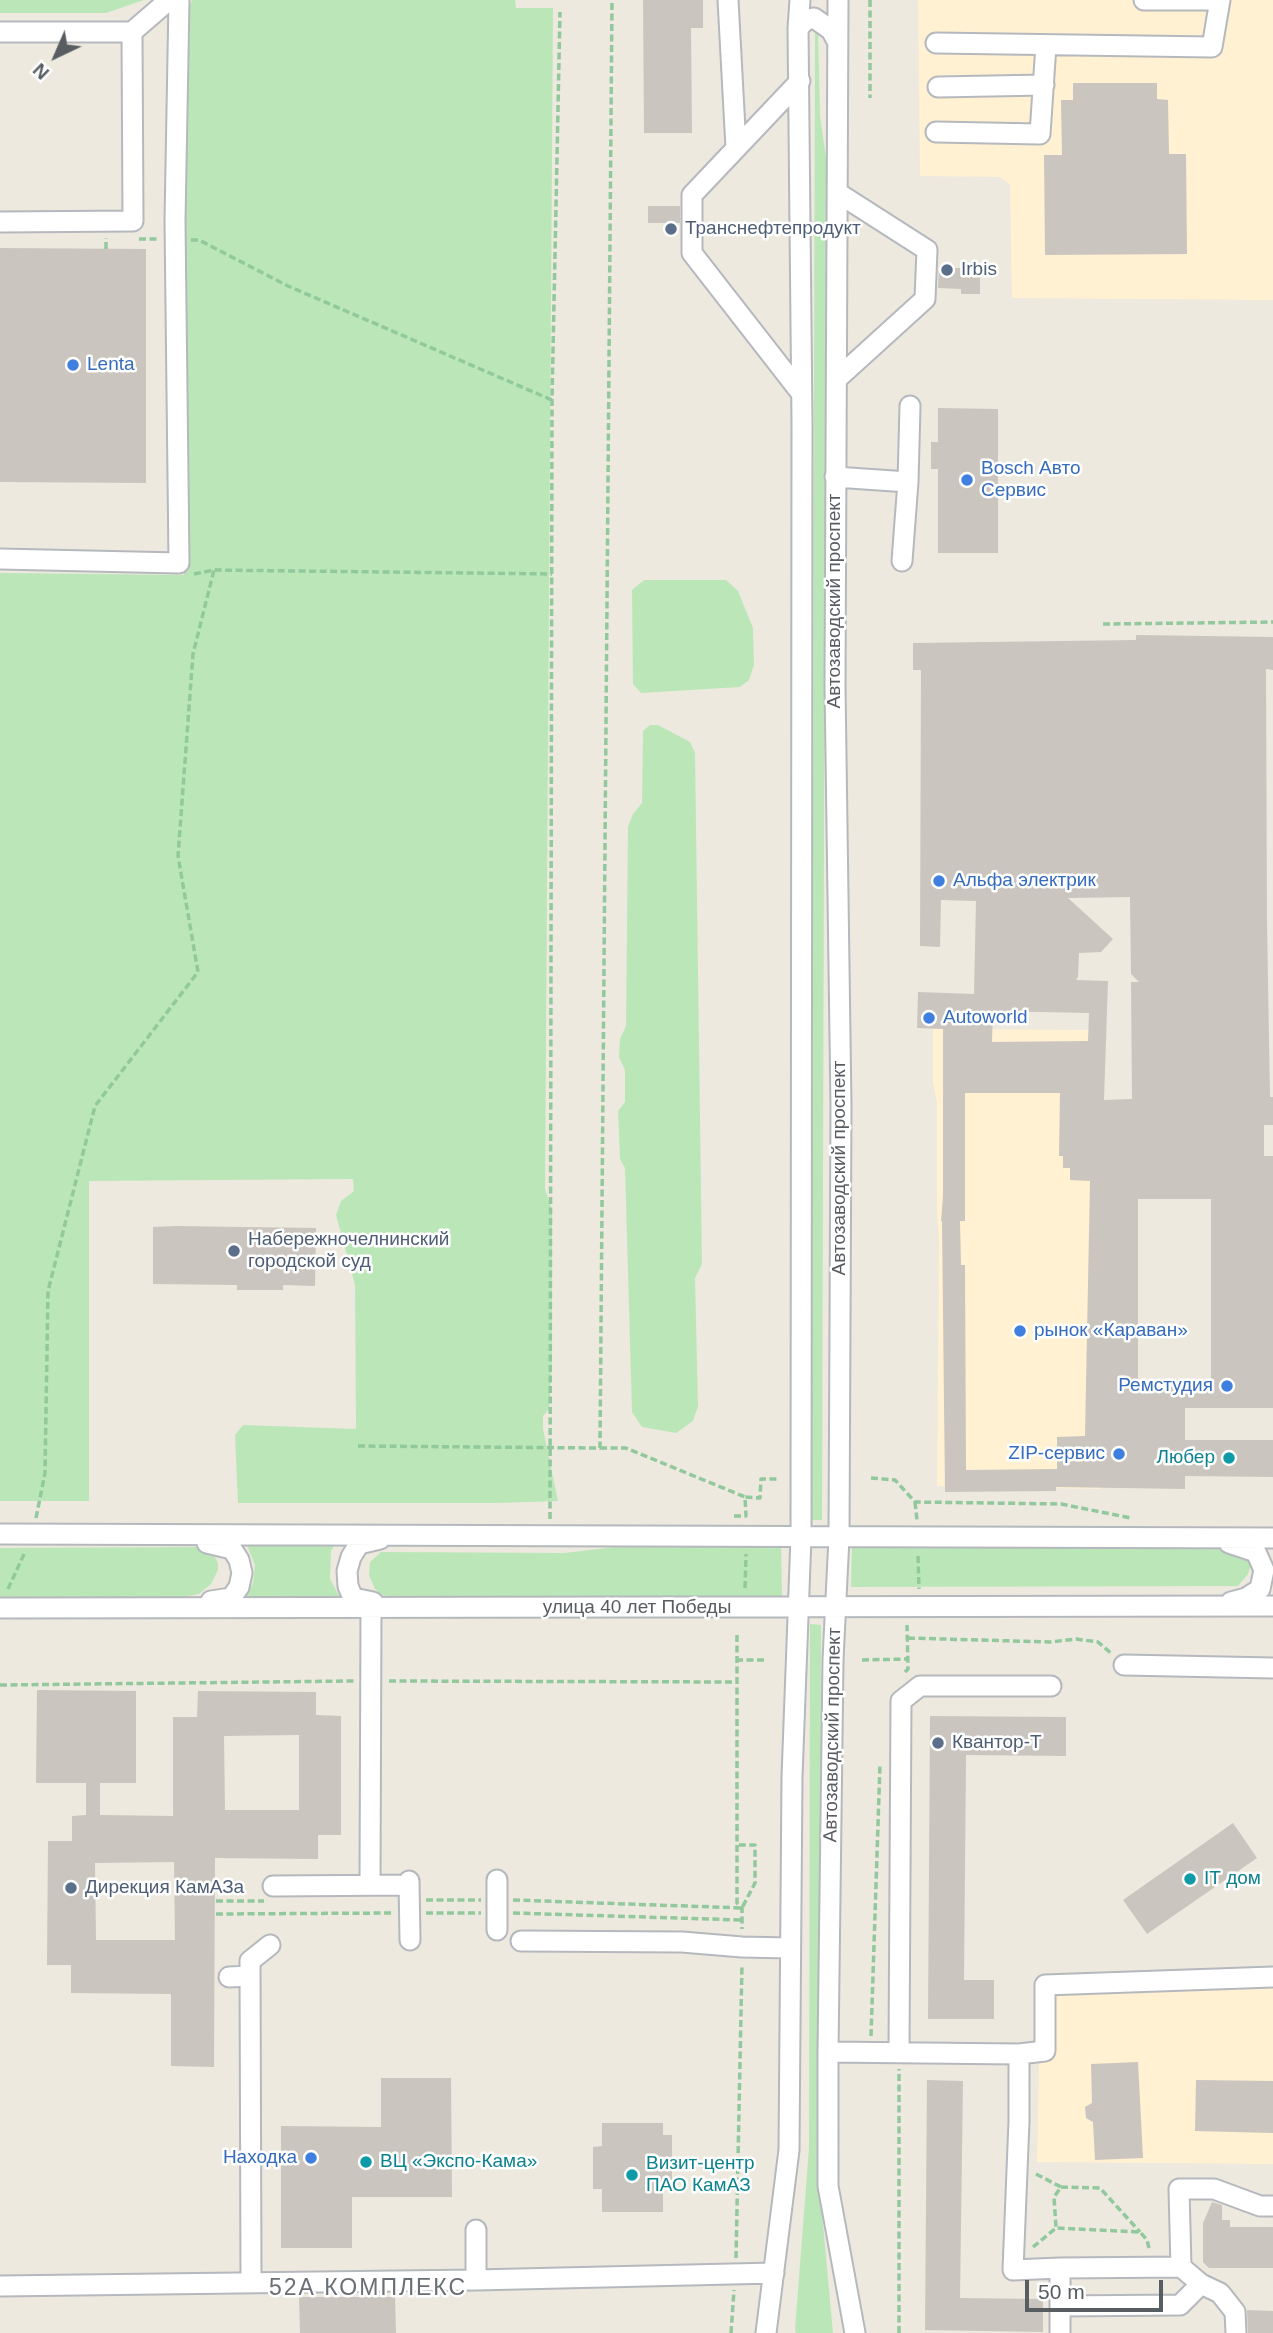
<!DOCTYPE html>
<html>
<head>
<meta charset="utf-8">
<style>
	body { margin:0 }
	#map { position:relative; width:1273px; height:2333px; overflow:hidden; background:#ede9df; font-family:Helvetica,sans-serif }
	canvas { display:block }
	.north { position:absolute; left:21px; top:21px; width:70px; height:70px; -webkit-text-stroke:5px #fff; paint-order:stroke; rotate:224deg; font-size:19px; font-weight:700; line-height:28px; text-align:center; color:#585d62 }
	.north::after { content:''; display:block; margin:auto; width:24px; height:32px; background:#585d62; clip-path:polygon(50% 0,100% 100%,50% 72%,0 100%) }
	.scale { position:absolute; left:1025px; top:2280px; width:138px; height:32px; box-sizing:border-box; border:4px solid #585d62; border-top:0; padding-left:9px; font-size:21px; line-height:24px; white-space:nowrap; color:#585d62; -webkit-text-stroke:5px #fff; paint-order:stroke }
</style>
</head>
<body>
<div id="map">
<canvas width="1273" height="2333"></canvas>
<div class="north">N</div>
<div class="scale">50 m</div>
</div>
<script>
const context = document.querySelector('canvas').getContext('2d');
context.lineJoin = 'round';
function paint(path, color) { context.fillStyle = color; context.fill(path, 'evenodd'); }
const shape = rows => new Path2D(rows.map(r => 'M' + r).join(''));
function trace(path, color, width, dash) { context.strokeStyle = color; context.lineWidth = width; context.lineCap = dash ? 'butt' : 'round'; context.setLineDash(dash || []); context.stroke(path); }
function drawText(font, color, halo, rows, align = 'center') {
  context.font = font + ' Helvetica,sans-serif'; context.lineWidth = 5; context.setLineDash([]); context.textBaseline = 'middle'; context.strokeStyle = halo; context.fillStyle = color; for (const [text, x, y, turn = 0] of rows) {
    context.save(); context.translate(x, y); context.rotate((+turn || 0) * Math.PI / 180); context.textAlign = isNaN(turn) ? turn : align; if (halo) context.strokeText(text, 0, 0); context.fillText(text, 0, 0); context.restore();
  }
}
paint(shape([
	[918,0,1273,0,1273,300,1012,298,1010,185,1000,177,920,176],
	[933,1029,1089,1030,1102,1154,1100,1489,937,1486,939,1242,937,1212,937,1103,933,1082],
	[1221,1987,1222,1989,1273,1987,1273,2164,1037,2162,1039,2059,1052,2060,1054,1992]
]), '#fff1d1');
paint(shape([
	[0,0,144,0,106,13,0,13],
	[192,0,515,0,516,8,553,8,545,1189,552,1210,552,1364,549,1409,543,1416,543,1429,558,1501,498,1503,238,1503,235,1435,243,1425,356,1429,355,1285,336,1215,341,1201,354,1191,353,1179,89,1181,89,1501,0,1501,0,573,184,575,187,13],
	[815,30,818,30,820,116,826,158,822,1520,811,1520],
	[644,580,726,580,738,591,753,628,754,665,749,680,740,687,641,693,633,684,632,590],
	[650,725,658,725,690,742,695,753,702,1264,695,1278,698,1406,693,1421,676,1433,642,1427,632,1412,625,1168,620,1159,618,1111,625,1102,625,1070,619,1057,620,1039,626,1026,628,827,633,814,642,803,643,731],
	[246,1543,335,1544,331,1551,330,1579,340,1597,246,1598,253,1583,255,1565],
	[781,1543,782,1596,392,1598,383,1595,375,1589,369,1575,370,1562,381,1552,564,1553,632,1545],
	[852,1544,1224,1546,1243,1552,1250,1560,1250,1568,1248,1574,1238,1586,851,1587],
	[197,1547,215,1557,218,1563,218,1570,211,1584,199,1594,145,1604,0,1602,0,1548],
	[810,1624,821,1625,821,2202,833,2333,796,2333,795,2329,809,2148]
]), '#bbe7b8');
paint(shape([
	[643,0,703,0,703,28,691,28,692,133,644,133],
	[1073,83,1157,83,1157,99,1168,100,1169,154,1186,154,1187,254,1045,255,1044,155,1062,155,1061,100,1073,100],
	[648,206,680,206,680,223,648,223],
	[0,248,146,249,146,483,0,482],
	[939,268,961,268,961,272,980,272,980,294,961,294,961,289,938,288],
	[938,408,998,409,998,553,938,553,938,469,931,469,931,442,938,442],
	[1136,635,1273,637,1273,670,1266,669,1267,923,1270,1097,1273,1097,1273,1125,1264,1125,1264,1156,1273,1156,1273,1408,1185,1408,1185,1440,1273,1440,1273,1477,1185,1476,1185,1489,1056,1487,1056,1491,945,1492,942,1221,941,1221,943,1196,943,1029,917,1028,918,992,974,994,976,901,941,900,940,947,920,946,921,670,913,670,913,643,1136,640],
	[1130,897,1131,974,1139,982,1131,982,1132,1099,1104,1100,1108,981,1076,980,1078,977,1079,953,1101,952,1113,939,1068,898],
	[993,1011,1089,1013,1088,1041,992,1042],
	[965,1093,1060,1093,1059,1156,1063,1156,1063,1168,1070,1168,1070,1180,1090,1181,1085,1436,1057,1437,1057,1469,966,1470,965,1265,961,1265,960,1221,965,1221],
	[1138,1199,1211,1199,1211,1387,1138,1387],
	[175,1226,316,1228,315,1286,283,1285,283,1290,237,1290,237,1285,153,1284,153,1227],
	[37,1690,136,1691,136,1783,100,1783,100,1815,173,1816,173,1717,197,1717,198,1691,316,1692,316,1715,341,1716,341,1835,318,1835,318,1859,215,1858,214,2067,171,2066,171,1994,71,1993,71,1965,47,1965,48,1841,72,1841,72,1816,86,1815,86,1783,36,1783],
	[299,1735,299,1810,225,1810,224,1736],
	[174,1862,175,1940,96,1940,95,1863],
	[930,1716,1066,1717,1066,1756,966,1755,964,1980,994,1980,994,2019,928,2019],
	[1233,1823,1257,1858,1147,1934,1123,1900],
	[1138,2062,1143,2158,1095,2160,1093,2122,1086,2118,1085,2107,1092,2103,1091,2064],
	[381,2078,451,2078,452,2197,352,2197,352,2248,281,2248,281,2126,381,2127],
	[927,2080,963,2081,960,2298,1043,2299,1043,2332,925,2330],
	[1196,2080,1273,2081,1273,2133,1195,2131],
	[602,2123,663,2123,663,2135,672,2135,672,2182,663,2182,663,2212,602,2212,602,2189,593,2189,593,2147,602,2146],
	[1212,2202,1222,2205,1222,2220,1230,2220,1230,2227,1273,2227,1273,2268,1209,2268,1203,2262,1203,2223],
	[299,2297,395,2297,396,2333,300,2333],
	[1247,2310,1273,2311,1273,2333,1248,2333]
]), '#cac5be');
const minor = shape([
	[728,0,736,148],
	[838,0,835,686,841,1106,839,1537,833,1660,828,2052,828,2186,855,2333],
	[1144,0,1220,0],
	[798,28,806,20,814,18,831,30,837,41],
	[0,32,132,32,169,0],
	[936,43,1212,47,1220,0],
	[800,81,692,195,692,253,801,393],
	[938,87,1044,85],
	[936,132,1040,134,1046,45],
	[0,222,133,221,132,32],
	[838,378,925,299,927,250,838,193],
	[835,477,908,482,902,561],
	[908,482,910,406],
	[0,559,179,563,175,221,179,0],
	[0,1534,1273,1538],
	[207,1543,232,1549,239,1560,242,1573,239,1587,231,1598,211,1601],
	[1229,1543,1256,1552,1264,1570,1260,1589,1246,1598,1231,1602],
	[373,1602,353,1598,348,1586,347,1571,351,1557,359,1544,380,1539],
	[0,1608,1273,1606],
	[1124,1665,1273,1668],
	[497,1880,497,1930],
	[409,1881,410,1940],
	[370,1885,371,1608],
	[273,1886,409,1885],
	[521,1941,682,1942,742,1947,789,1948],
	[229,1977,250,1976],
	[828,2052,1019,2054,1019,2121,1013,2270,1060,2268,1060,2333],
	[899,2052,901,1701,920,1686,1051,1686],
	[1019,2054,1045,2051,1045,1985,1273,1977],
	[1060,2268,1181,2267],
	[476,2280,476,2230],
	[251,2282,250,1961,270,1945],
	[1201,2284,1220,2293,1235,2312,1236,2333],
	[0,2286,476,2280,774,2273],
	[1060,2306,1180,2305,1201,2284,1181,2267,1179,2189,1214,2189,1260,2206,1273,2206],
	[766,2333,789,2150,792,1777,801,1537,802,423,798,28,800,0]
]);
trace(minor, '#b5b8bd', 23);
trace(shape([
	[870,0,870,98],
	[139,239,159,239],
	[191,240,199,240,288,286,552,400],
	[106,249,106,238],
	[194,574,214,570,552,574],
	[1103,624,1273,622],
	[358,1446,600,1448,612,0],
	[600,1448,626,1448,745,1497],
	[871,1478,895,1480,915,1502,1061,1504,1131,1518],
	[915,1502,917,1520],
	[734,1516,746,1516,745,1497,760,1498,761,1479,778,1479],
	[36,1518,45,1473,48,1291,95,1106,198,972,178,856,193,654,214,570],
	[550,1519,552,400,560,12],
	[918,1556,919,1589],
	[745,1588,746,1554],
	[8,1589,25,1552],
	[737,1635,737,1903,742,1908,742,1929],
	[908,1638,1050,1642,1076,1639,1098,1642,1112,1654],
	[736,1660,767,1660],
	[862,1660,907,1659],
	[905,1672,908,1669,907,1625],
	[389,1681,737,1682],
	[0,1685,354,1681],
	[426,1900,481,1900],
	[513,1900,742,1908,755,1883,755,1845,737,1845],
	[216,1901,264,1901],
	[426,1913,481,1913],
	[513,1913,742,1920],
	[216,1914,394,1913],
	[871,2036,880,1764],
	[1036,2174,1061,2187,1054,2197,1056,2228],
	[1061,2187,1100,2188,1140,2232],
	[1033,2247,1056,2228,1140,2232,1147,2240,1149,2248],
	[736,2258,742,1964],
	[731,2333,734,2290],
	[899,2333,899,2069]
]), '#91c89c', 3.5, [7, 3.5]);
trace(minor, '#fff', 19);
for (const [x, y, r, color] of [
	[671,229,7,"#5c6f8a"],
	[947,270,7,"#5c6f8a"],
	[73,365,7,"#3f7fe0"],
	[967,480,7,"#3f7fe0"],
	[939,881,7,"#3f7fe0"],
	[929,1018,7,"#3f7fe0"],
	[234,1251,7,"#5c6f8a"],
	[1020,1331,7,"#3f7fe0"],
	[1227,1386,7,"#3f7fe0"],
	[1119,1454,7,"#3f7fe0"],
	[1229,1458,7,"#0f9aa8"],
	[938,1743,7,"#5c6f8a"],
	[1190,1879,7,"#0f9aa8"],
	[71,1888,7,"#5c6f8a"],
	[311,2158,7,"#3f7fe0"],
	[366,2162,7,"#0f9aa8"],
	[632,2175,7,"#0f9aa8"]
]) { const dot = new Path2D(); dot.arc(x, y, r, 0, 2 * Math.PI); context.fillStyle = color; context.fill(dot); trace(dot, '#fff', 2.5); }
drawText('19px', '#4e5e75', '#fff', [
	["Транснефтепродукт",685,229],
	["Irbis",961,270],
	["Набережночелнинский",248,1240],
	["городской суд",248,1262],
	["Квантор-Т",952,1743],
	["Дирекция КамАЗа",85,1888]
], 'left');
drawText('19px', '#366cbe', '#fff', [
	["Lenta",87,365],
	["Bosch Авто",981,469],
	["Сервис",981,491],
	["Альфа электрик",953,881],
	["Autoworld",943,1018],
	["рынок «Караван»",1034,1331],
	["Ремстудия",1213,1386,"right"],
	["ZIP-сервис",1105,1454,"right"],
	["Находка",297,2158,"right"]
], 'left');
drawText('19px', '#585d62', '#fff', [
	["Автозаводский проспект",835,601,-90],
	["Автозаводский проспект",840,1168,-90],
	["улица 40 лет Победы",637,1608],
	["Автозаводский проспект",833,1735,-89]
]);
drawText('19px', '#0d838f', '#fff', [
	["Любер",1215,1458,"right"],
	["IT дом",1204,1879],
	["ВЦ «Экспо-Кама»",380,2162],
	["Визит-центр",646,2164],
	["ПАО КамАЗ",646,2186]
], 'left');
context.letterSpacing = '2px';
drawText('23px', '#696f74', '#fff', [
	["52А КОМПЛЕКС",368,2289]
]);
context.letterSpacing = '0px';
</script>
</body>
</html>
